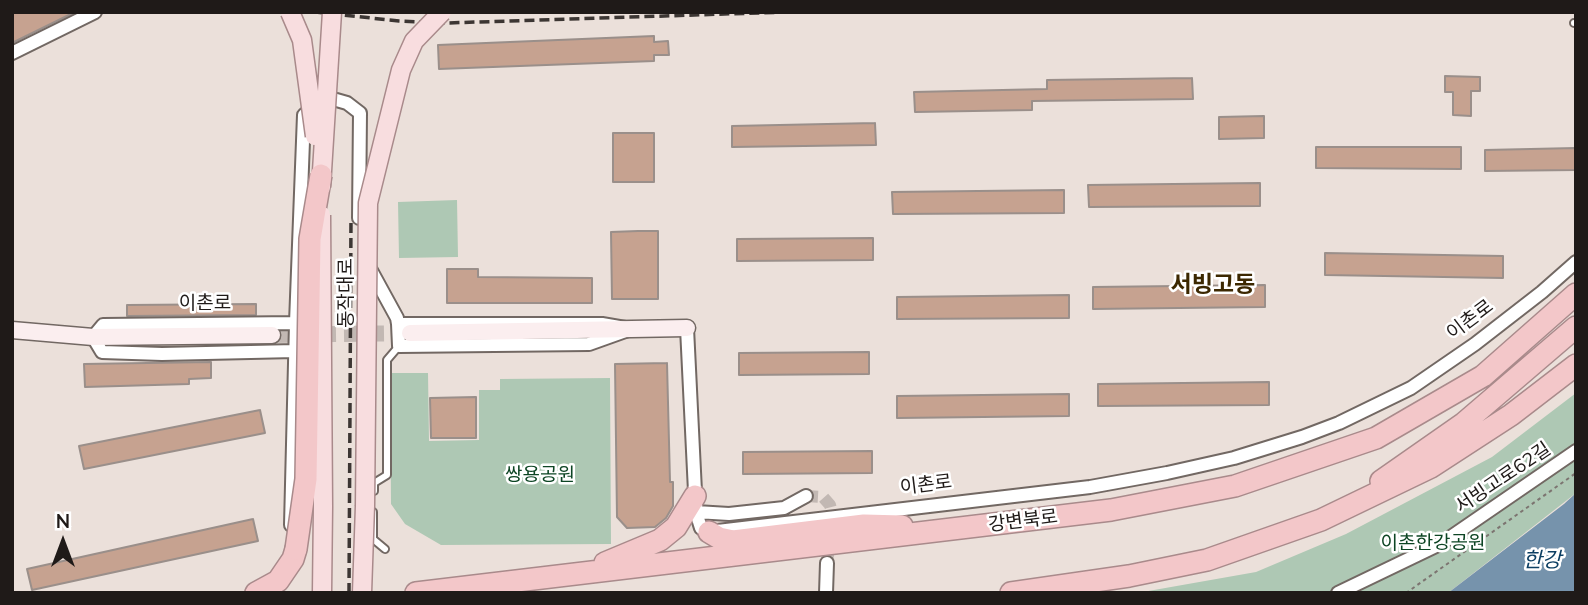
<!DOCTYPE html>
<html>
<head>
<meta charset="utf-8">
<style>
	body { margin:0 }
	#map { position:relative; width:1588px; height:605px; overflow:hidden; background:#ebe0da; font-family:Mulish,sans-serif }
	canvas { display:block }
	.frame { position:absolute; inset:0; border:14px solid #1f1a18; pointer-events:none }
	.north { position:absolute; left:28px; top:507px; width:70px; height:70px; -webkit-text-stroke:5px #fff; paint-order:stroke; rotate:0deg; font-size:19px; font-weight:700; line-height:28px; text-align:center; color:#1f1a18 }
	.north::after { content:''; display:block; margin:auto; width:24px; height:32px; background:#1f1a18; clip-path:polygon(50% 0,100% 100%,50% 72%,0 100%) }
</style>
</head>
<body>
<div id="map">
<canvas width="1588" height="605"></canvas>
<div class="frame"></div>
<div class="north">N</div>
</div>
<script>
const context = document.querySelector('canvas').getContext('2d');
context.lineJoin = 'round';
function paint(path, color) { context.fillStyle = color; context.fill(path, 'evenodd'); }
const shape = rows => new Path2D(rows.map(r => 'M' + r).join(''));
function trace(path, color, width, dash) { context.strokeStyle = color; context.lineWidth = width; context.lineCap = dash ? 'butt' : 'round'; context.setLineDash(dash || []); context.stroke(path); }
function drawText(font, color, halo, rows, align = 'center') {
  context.font = font + ' Mulish,"Noto Sans KR",sans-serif'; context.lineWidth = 5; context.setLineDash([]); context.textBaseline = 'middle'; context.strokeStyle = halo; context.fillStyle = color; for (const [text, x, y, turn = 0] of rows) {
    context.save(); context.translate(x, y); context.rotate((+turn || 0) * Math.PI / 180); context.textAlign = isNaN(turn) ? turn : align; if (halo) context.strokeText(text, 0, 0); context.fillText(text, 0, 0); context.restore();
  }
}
paint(shape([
	[457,200,458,257,399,258,398,202],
	[390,373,428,373,429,441,479,440,479,390,500,390,500,379,610,378,611,544,441,545,405,524,391,504],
	[1576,393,1576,493,1448,593,1137,593,1256,572,1346,534,1492,457]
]), '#aec8b4');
paint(shape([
	[1576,493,1576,593,1448,593,1564,504]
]), '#7693ac');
const building = shape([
	[12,12,75,12,12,43,12,12],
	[654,36,654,42,668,41,669,55,654,55,654,61,439,69,438,45,654,36],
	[1445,76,1480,77,1480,91,1471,91,1471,116,1453,115,1453,92,1445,92,1445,76],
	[1192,78,1193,99,1032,101,1032,110,915,112,914,92,1047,89,1047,80,1192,78],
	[1264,116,1264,138,1219,139,1219,117,1264,116],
	[875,123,876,145,732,147,732,126,875,123],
	[613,133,654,133,654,182,613,182,613,133],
	[1316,147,1461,147,1461,169,1316,168,1316,147],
	[1576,148,1576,170,1485,171,1485,150,1576,148],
	[1260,183,1260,206,1089,207,1088,185,1260,183],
	[1064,190,1064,213,893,214,892,192,1064,190],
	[638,231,658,231,658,299,612,299,611,232,638,231],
	[873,238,873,260,737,261,737,239,873,238],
	[1325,253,1503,256,1503,278,1325,275,1325,253],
	[447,269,478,269,478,277,592,278,592,303,447,303,447,269],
	[1265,285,1265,307,1093,309,1093,287,1265,285],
	[1069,295,1069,318,897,319,897,297,1069,295],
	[256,304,256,315,127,316,127,305,256,304],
	[869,352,869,374,739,375,739,353,869,352],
	[211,362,211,378,189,379,189,384,85,387,84,364,211,362],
	[667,363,670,482,673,482,673,506,666,518,655,527,627,528,617,517,615,364,667,363],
	[1269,382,1269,405,1098,406,1098,384,1269,382],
	[1069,394,1069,416,897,418,897,396,1069,394],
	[476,397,476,438,431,438,430,398,476,397],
	[260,410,265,433,84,469,79,446,260,410],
	[872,451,872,473,743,474,743,452,872,451],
	[253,519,258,541,32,590,27,569,253,519]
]);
paint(building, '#c6a290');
trace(building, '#9a8f8a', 2);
trace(shape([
	[806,496,823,497,830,505,833,517,827,563]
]), '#c2b8b3', 12, [12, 6]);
trace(shape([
	[272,335,410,333]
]), '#c2b8b3', 16, [16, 8]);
const lane = shape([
	[1574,23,1576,23],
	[374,491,374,483,387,475,387,360,399,346],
	[373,512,373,539,385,549]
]);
const street = shape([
	[12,53,95,12],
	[368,265,397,318,398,324],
	[398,324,602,324,631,329,589,344,399,346,398,324],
	[687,328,696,512,701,528,709,532,1090,487,1167,473,1234,458,1302,437,1339,423,1411,388,1475,344,1542,292,1576,262],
	[295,351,162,354,102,352,93,337,103,325,296,323],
	[696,512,729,514,784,508,806,496],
	[291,525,296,323,304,115,317,104,333,99,347,103,360,113,359,218],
	[826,593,827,563],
	[1338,593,1442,543,1576,451]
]);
const secondary = shape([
	[12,330,93,337,272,335],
	[410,333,687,328]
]);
const highway = shape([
	[1381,481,1464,423,1576,327],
	[709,532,719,538,733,541,864,525,902,526],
	[605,563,660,540,676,527,695,496],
	[256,593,278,581,293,559,296,549],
	[416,593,1111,510,1235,486,1376,438,1483,376,1576,294],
	[1011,593,1129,576,1207,560,1321,520,1431,467,1511,415,1576,365]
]);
trace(lane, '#726863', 10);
trace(street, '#726863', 16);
trace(secondary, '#726863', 19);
trace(highway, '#a98a8b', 24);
trace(shape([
	[1406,593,1576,473]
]), '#7c7470', 2, [3.5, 3.5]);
trace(lane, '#fff', 6);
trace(street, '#fff', 12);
trace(secondary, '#fbeeef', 16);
trace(highway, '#f3c7c9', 21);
trace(shape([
	[315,12,399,21,447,23,787,12],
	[349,593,351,219]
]), '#3c3633', 3.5, [10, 5]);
const primaryBridge = shape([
	[290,12,302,40,315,136],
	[321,187,332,12],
	[321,215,323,507,322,593],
	[362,593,365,506,368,203,401,70,414,41,442,12]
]);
const highwayBridge = shape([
	[296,549,306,479,310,239,321,175]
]);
trace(primaryBridge, '#a98a8b', 21, []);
trace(highwayBridge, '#a98a8b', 24, []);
trace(primaryBridge, '#f8dddf', 18);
trace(highwayBridge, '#f3c7c9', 21);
drawText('19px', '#1f1a18', '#fff', [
	["동작대로",346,293,-90],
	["이촌로",205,303],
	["이촌로",1470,320,-37],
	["서빙고로62길",1503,478,-34],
	["이촌로",926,485,-7],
	["강변북로",1023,521,-7]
]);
drawText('19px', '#0d4524', '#fff', [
	["쌍용공원",540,475],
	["이촌한강공원",1433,543]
]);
drawText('italic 21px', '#0d3f63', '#fff', [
	["한강",1542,561]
]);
drawText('bold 23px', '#3c2801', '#fff', [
	["서빙고동",1213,285]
]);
</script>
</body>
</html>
